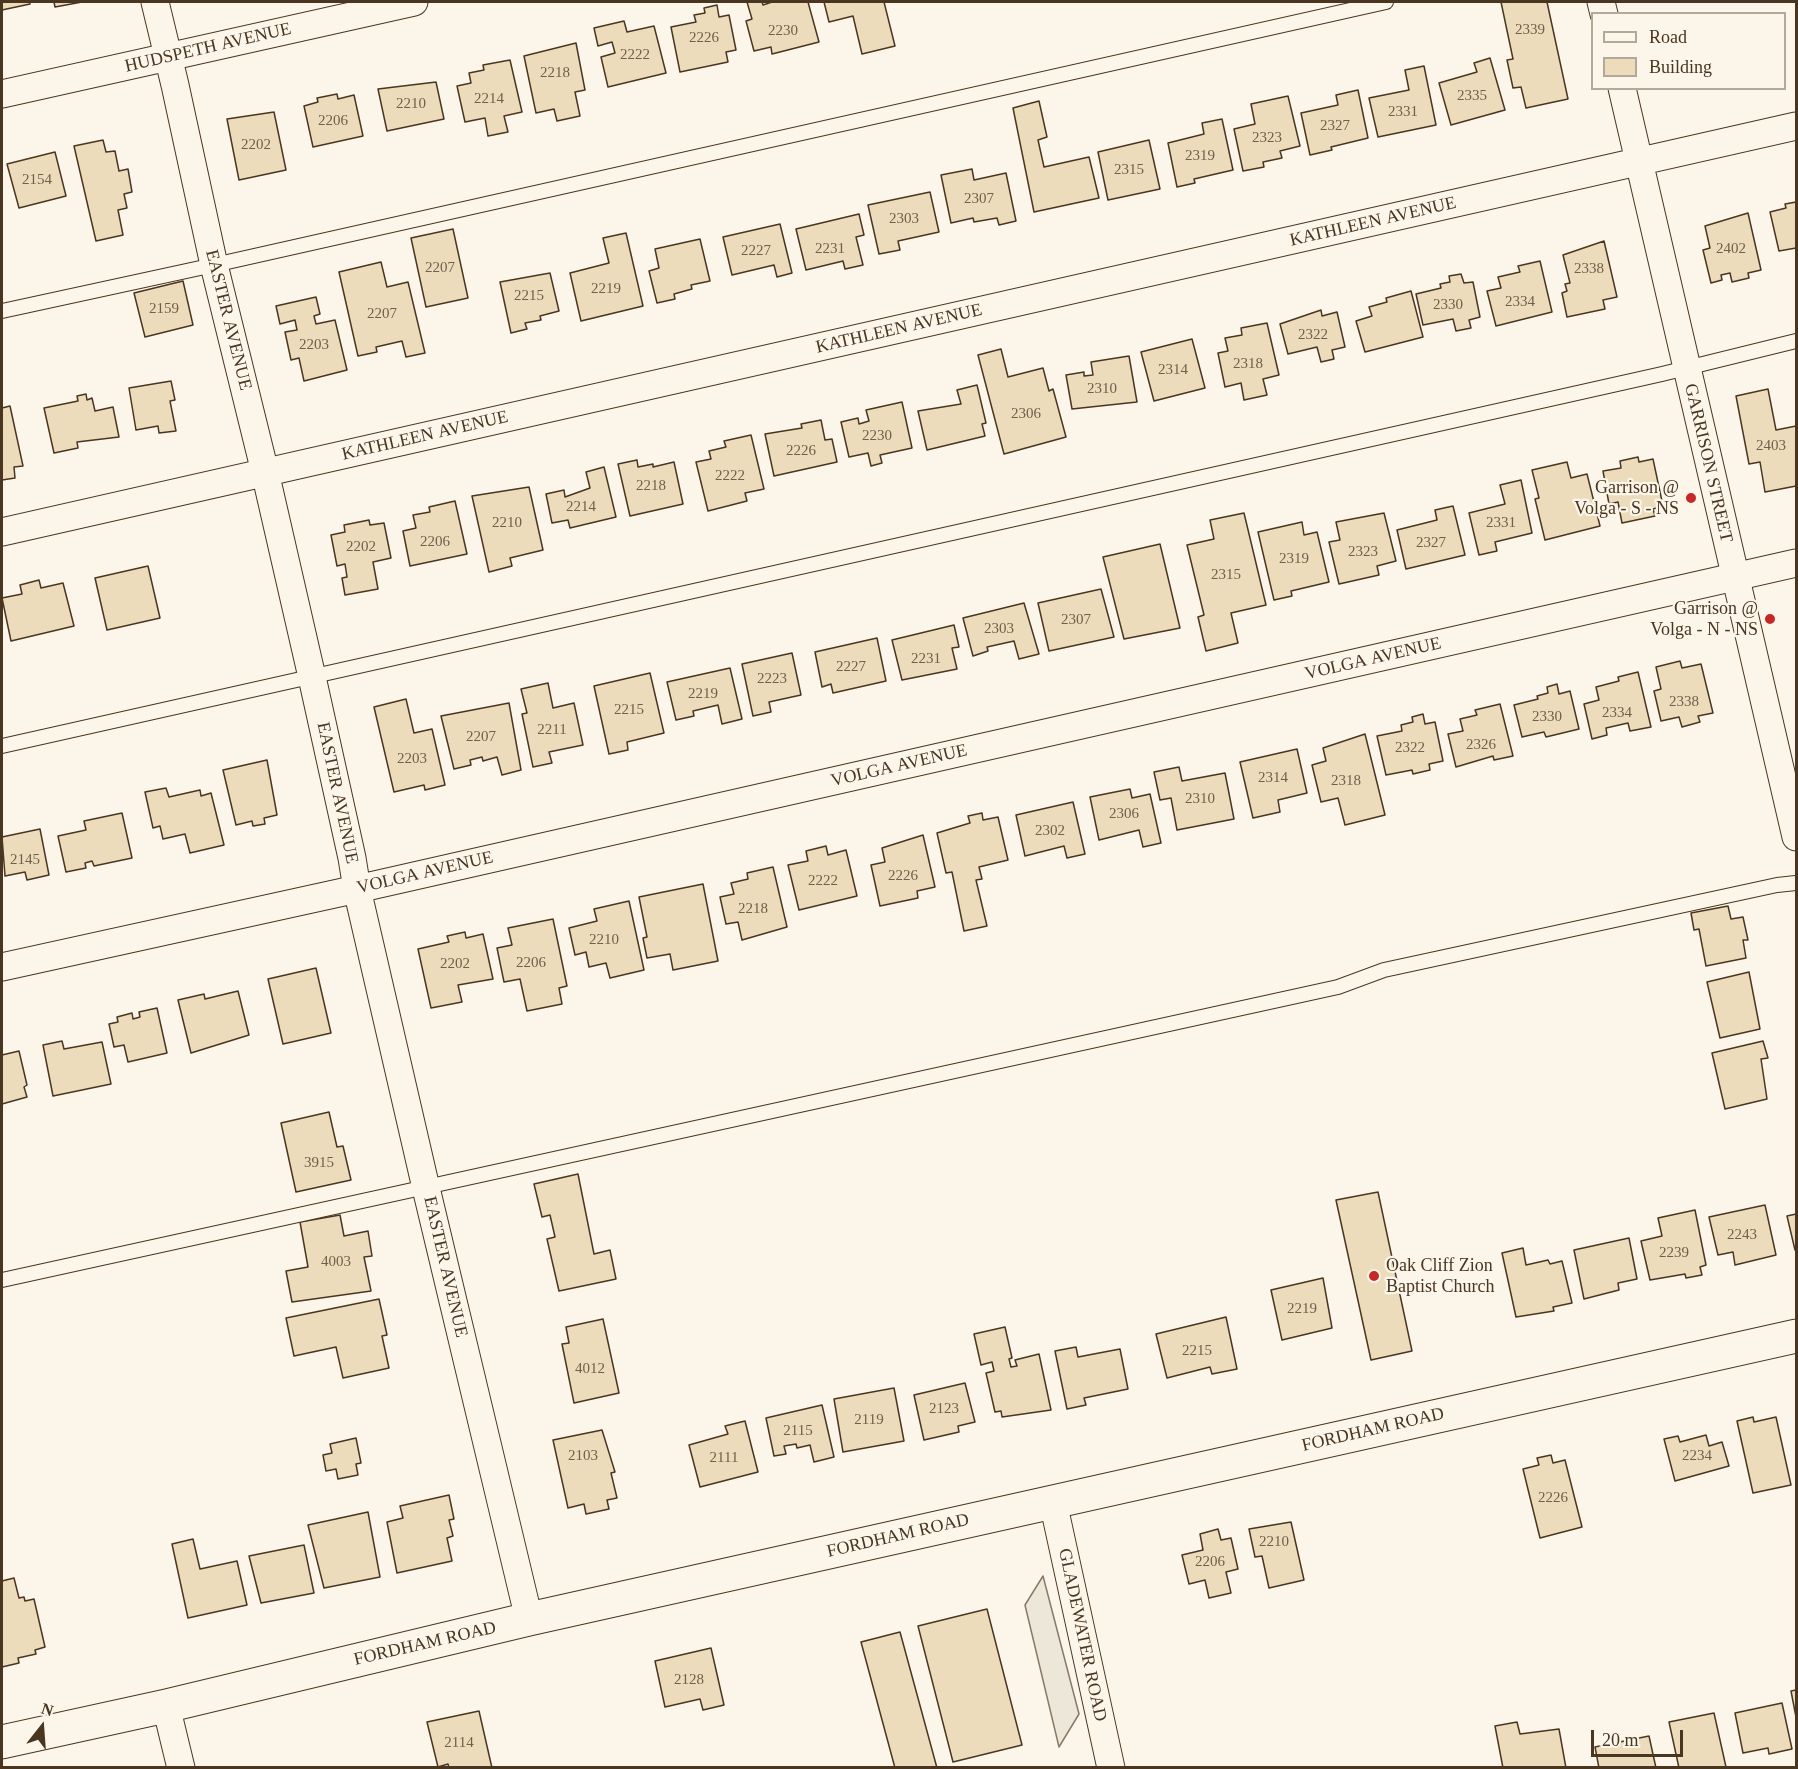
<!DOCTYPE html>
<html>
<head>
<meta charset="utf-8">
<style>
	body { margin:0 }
	#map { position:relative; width:1798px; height:1769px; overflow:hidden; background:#fbf6e9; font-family:"Times New Roman",serif }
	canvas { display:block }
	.frame { position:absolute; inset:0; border:3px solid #4a3520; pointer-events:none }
	.legend { position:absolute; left:1591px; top:12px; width:195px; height:78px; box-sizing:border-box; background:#fbf6e9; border:2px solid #b4a999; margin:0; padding:8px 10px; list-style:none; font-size:18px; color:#4a3520 }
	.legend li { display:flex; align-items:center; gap:12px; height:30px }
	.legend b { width:30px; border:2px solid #b4a999 }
	.north { position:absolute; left:12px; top:1697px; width:60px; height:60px; -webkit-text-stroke:4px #fbf6e9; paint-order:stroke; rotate:17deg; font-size:16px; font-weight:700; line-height:24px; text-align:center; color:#4a3520 }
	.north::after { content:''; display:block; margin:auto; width:21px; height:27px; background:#4a3520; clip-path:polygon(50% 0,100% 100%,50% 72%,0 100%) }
	.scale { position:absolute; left:1591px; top:1730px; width:92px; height:27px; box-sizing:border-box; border:3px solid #4a3520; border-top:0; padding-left:8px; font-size:18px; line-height:21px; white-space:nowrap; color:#4a3520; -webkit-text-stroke:4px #fbf6e9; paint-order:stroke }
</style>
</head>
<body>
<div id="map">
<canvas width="1798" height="1769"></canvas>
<div class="frame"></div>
<ul class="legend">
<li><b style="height:8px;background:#fbf6e9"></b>Road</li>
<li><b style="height:16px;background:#ecdcbc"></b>Building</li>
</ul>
<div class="north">N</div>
<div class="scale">20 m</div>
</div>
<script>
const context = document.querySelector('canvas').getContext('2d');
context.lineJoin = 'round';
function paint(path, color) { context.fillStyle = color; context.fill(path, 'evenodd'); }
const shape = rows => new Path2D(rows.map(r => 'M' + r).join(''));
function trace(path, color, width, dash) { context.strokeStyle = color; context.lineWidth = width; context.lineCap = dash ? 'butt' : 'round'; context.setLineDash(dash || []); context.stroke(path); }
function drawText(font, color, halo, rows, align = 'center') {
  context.font = font + ' "Times New Roman",serif'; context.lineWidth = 4.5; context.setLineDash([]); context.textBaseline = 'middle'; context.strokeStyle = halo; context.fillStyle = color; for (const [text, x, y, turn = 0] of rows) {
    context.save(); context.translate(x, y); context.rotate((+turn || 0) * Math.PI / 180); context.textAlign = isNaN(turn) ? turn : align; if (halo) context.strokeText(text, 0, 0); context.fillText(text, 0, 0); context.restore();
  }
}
const parking = shape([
	[1043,1576,1079,1714,1059,1747,1025,1605,1043,1576]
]);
paint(parking, '#ede7d9');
trace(parking, '#887966', 1.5);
const building = shape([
	[2,2,30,2,30,4,2,10,2,2],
	[54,2,82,2,55,7,54,2],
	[747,2,762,2,763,5,772,2,808,2,819,42,772,54,771,47,754,51,746,21,752,19,747,2],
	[824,2,884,2,895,46,862,54,853,16,829,22,824,2],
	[1501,2,1547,2,1568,99,1526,108,1521,87,1513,88,1507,60,1513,59,1501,2],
	[717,5,719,17,729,15,736,50,726,52,728,62,680,72,671,27,696,22,694,15,705,13,704,8,717,5],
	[624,21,627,32,654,26,666,73,608,87,601,57,615,53,612,42,598,46,594,28,624,21],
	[576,43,585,90,575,92,580,116,557,121,554,109,536,113,524,56,576,43],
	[1490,58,1505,110,1451,125,1439,83,1477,72,1474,63,1490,58],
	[510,60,522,112,504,116,508,132,488,136,485,118,465,122,457,86,471,83,469,73,484,70,483,65,510,60],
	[1424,66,1436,125,1378,137,1369,98,1409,90,1405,70,1424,66],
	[436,82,444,119,387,131,378,89,436,82],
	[1358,90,1368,138,1331,147,1332,150,1310,155,1301,113,1338,105,1336,95,1358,90],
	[337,94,338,99,354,95,363,136,313,147,304,106,318,102,317,98,337,94],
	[1288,96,1300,146,1280,151,1282,158,1263,162,1264,167,1243,171,1234,129,1255,124,1251,104,1288,96],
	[1039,101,1047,137,1038,140,1044,167,1089,157,1099,198,1034,212,1013,108,1039,101],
	[274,112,286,170,239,180,227,119,274,112],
	[1222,119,1233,170,1194,179,1195,183,1177,187,1168,143,1204,134,1202,123,1222,119],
	[103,140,106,152,115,151,119,171,128,169,132,192,124,194,127,208,118,210,123,235,96,241,74,146,103,140],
	[1149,140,1160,189,1108,200,1098,152,1149,140],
	[55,152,66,196,19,208,7,164,55,152],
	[972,169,974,180,1006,173,1016,221,999,225,997,218,974,222,973,218,951,223,941,175,972,169],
	[930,192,939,232,898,241,900,250,879,254,868,205,930,192],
	[1796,202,1796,248,1779,251,1770,212,1786,208,1785,204,1796,202],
	[1748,213,1761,270,1748,273,1749,278,1732,282,1730,273,1721,275,1722,280,1711,283,1703,250,1710,248,1705,226,1748,213],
	[859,214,864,235,856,237,863,265,845,269,843,261,806,270,796,229,859,214],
	[780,224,792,273,777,277,774,265,732,275,723,237,780,224],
	[453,229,468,298,426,307,411,238,453,229],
	[626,233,643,306,581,321,570,273,609,263,603,238,626,233],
	[700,239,710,281,691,285,692,289,674,294,675,299,657,303,649,271,659,268,655,249,700,239],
	[1604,241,1617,297,1603,300,1605,309,1567,317,1562,293,1567,291,1565,284,1570,283,1563,255,1604,241],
	[1540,261,1552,312,1496,326,1487,291,1501,288,1498,277,1520,272,1518,266,1540,261],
	[381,262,387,287,408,282,425,353,406,357,402,341,376,347,377,352,358,356,339,272,381,262],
	[550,273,559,311,540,316,541,320,525,323,527,329,511,333,500,282,550,273],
	[1461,274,1464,283,1473,282,1480,317,1469,320,1471,328,1456,331,1453,319,1423,325,1416,294,1441,288,1440,284,1450,282,1449,276,1461,274],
	[183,281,193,325,145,337,134,293,183,281],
	[1411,291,1423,337,1365,352,1356,321,1372,316,1369,307,1387,302,1386,298,1411,291],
	[316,297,320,314,314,316,316,324,335,320,347,370,304,381,299,358,291,360,285,332,297,330,295,320,280,324,276,306,316,297],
	[1321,310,1322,316,1337,312,1345,347,1332,350,1334,359,1321,362,1317,347,1288,354,1280,324,1321,310],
	[1267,323,1279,375,1263,379,1267,395,1244,400,1241,383,1225,387,1218,353,1228,351,1225,338,1242,335,1241,328,1267,323],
	[1192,339,1205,388,1154,401,1141,352,1192,339],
	[1001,349,1008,377,1043,368,1049,391,1053,389,1066,437,1004,454,978,355,1001,349],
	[1129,356,1137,402,1072,409,1066,375,1084,372,1084,376,1093,375,1091,362,1129,356],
	[171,381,175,400,170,401,176,431,159,433,158,426,136,430,129,388,171,381],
	[977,385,986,423,982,424,985,436,927,450,918,411,961,404,957,390,977,385],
	[1768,389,1776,430,1796,426,1796,486,1765,492,1760,462,1749,464,1736,396,1768,389],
	[86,394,87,400,92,398,95,411,113,407,119,437,77,442,78,448,54,453,44,408,78,401,77,396,86,394],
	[902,402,912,448,880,455,882,463,871,466,868,453,849,457,841,422,858,418,859,424,869,421,866,410,902,402],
	[10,406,23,466,14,467,15,478,2,480,2,408,10,406],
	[821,420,825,440,832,439,837,462,774,476,765,434,802,428,801,424,821,420],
	[751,435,764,489,745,493,747,501,708,511,696,462,711,459,709,451,726,447,724,441,751,435],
	[1638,457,1639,462,1653,459,1663,506,1653,509,1655,516,1622,523,1618,502,1609,504,1603,471,1621,468,1620,461,1638,457],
	[637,460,638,467,653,464,653,467,674,462,683,504,630,516,618,464,637,460],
	[1567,462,1571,478,1587,474,1600,526,1545,540,1535,499,1539,498,1532,470,1567,462],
	[604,467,616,517,570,528,568,520,552,523,546,494,564,490,565,497,590,488,586,472,604,467],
	[1521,480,1532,533,1495,542,1497,551,1479,555,1469,513,1505,504,1500,485,1521,480],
	[529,487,543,550,510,558,512,566,489,572,472,496,529,487],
	[455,501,467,554,410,566,403,531,416,528,413,515,430,512,429,507,455,501],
	[1453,506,1465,555,1406,569,1397,530,1437,520,1435,510,1453,506],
	[1244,513,1266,605,1231,613,1238,643,1206,651,1198,617,1204,615,1187,545,1214,539,1210,520,1244,513],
	[1384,513,1396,561,1377,566,1379,575,1339,584,1329,542,1340,540,1336,522,1384,513],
	[369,520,370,525,384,523,391,558,373,562,378,589,345,595,342,578,347,577,345,564,337,566,331,535,345,532,344,525,369,520],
	[1302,522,1304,535,1317,532,1329,582,1291,591,1292,596,1274,600,1258,532,1302,522],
	[1160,544,1180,628,1124,639,1103,557,1160,544],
	[148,566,160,618,107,630,95,578,148,566],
	[39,580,41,588,63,583,74,626,11,641,2,598,22,594,20,585,39,580],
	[1101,589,1114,637,1049,651,1038,603,1101,589],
	[1024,603,1039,654,1019,659,1014,641,987,647,988,651,973,656,963,618,1024,603],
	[954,625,959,647,952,648,957,669,902,680,892,640,954,625],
	[877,638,886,681,833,693,831,684,822,687,815,652,877,638],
	[792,653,801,695,769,702,771,712,753,716,742,664,792,653],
	[1680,661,1682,668,1701,664,1713,713,1698,716,1700,722,1682,727,1679,717,1661,721,1654,691,1661,689,1656,667,1680,661],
	[730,668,742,719,722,724,718,705,693,711,694,716,676,720,667,682,730,668],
	[1638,672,1651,727,1630,731,1628,723,1606,728,1607,735,1592,739,1584,704,1599,700,1596,687,1619,681,1618,677,1638,672],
	[650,673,664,733,627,742,628,750,609,754,594,686,650,673],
	[548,683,553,708,574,703,583,745,549,752,552,763,533,767,522,714,527,713,521,689,548,683],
	[1557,684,1559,694,1570,691,1579,729,1546,737,1544,732,1522,737,1514,705,1538,699,1537,696,1548,693,1547,687,1557,684],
	[406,699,414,733,432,729,445,785,425,790,424,785,394,792,374,707,406,699],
	[509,703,521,770,502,775,497,757,483,761,482,757,470,760,471,765,454,769,441,716,509,703],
	[1500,704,1513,756,1494,760,1493,756,1456,767,1448,734,1463,731,1460,719,1477,715,1475,710,1500,704],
	[1423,714,1425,724,1435,722,1443,761,1429,764,1430,770,1413,774,1412,770,1386,775,1377,736,1402,731,1401,725,1413,722,1412,717,1423,714],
	[1365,734,1385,815,1345,825,1338,798,1321,802,1312,765,1326,761,1323,748,1365,734],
	[1297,749,1307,793,1278,800,1280,812,1253,818,1240,762,1297,749],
	[267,760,277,815,264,818,265,824,253,826,252,821,236,825,223,770,267,760],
	[1179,767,1182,781,1225,773,1234,819,1177,830,1171,798,1160,800,1154,772,1179,767],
	[166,788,169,797,200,790,201,796,211,793,224,845,190,853,185,834,163,839,160,826,153,828,145,792,166,788],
	[1130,789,1132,798,1150,794,1161,843,1143,847,1139,830,1099,840,1090,797,1130,789],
	[1073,802,1085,854,1067,858,1064,846,1025,856,1016,815,1073,802],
	[122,813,132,858,94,866,92,861,85,863,86,868,66,872,58,836,86,830,84,821,122,813],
	[982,813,983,820,998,817,1008,860,979,867,982,879,976,880,987,926,964,931,952,872,946,873,937,833,970,823,968,816,982,813],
	[40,829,49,875,27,880,25,872,5,876,2,837,40,829],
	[923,835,935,887,917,891,918,898,880,906,871,865,885,862,882,848,923,835],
	[826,846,828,855,846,850,857,896,799,910,788,865,808,861,806,851,826,846],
	[773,867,787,927,742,940,738,922,726,924,720,897,734,894,731,883,748,879,747,873,773,867],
	[703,884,718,961,673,970,670,954,647,958,643,938,647,937,639,897,703,884],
	[629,901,644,970,610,978,606,963,589,967,586,952,575,955,569,928,597,921,594,909,629,901],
	[1728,906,1731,919,1743,917,1748,940,1743,940,1746,958,1706,966,1699,929,1694,930,1691,913,1728,906],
	[553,919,567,986,559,988,562,1004,527,1011,520,979,504,982,497,948,512,945,508,928,553,919],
	[465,932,466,938,483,934,493,979,458,985,462,1002,431,1008,418,949,449,942,447,936,465,932],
	[316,968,331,1033,283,1044,268,979,316,968],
	[1749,972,1760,1029,1720,1038,1707,982,1749,972],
	[238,991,249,1035,191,1053,178,1000,204,994,205,999,238,991],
	[157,1008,167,1053,128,1062,124,1045,114,1047,109,1024,118,1022,117,1017,132,1013,133,1019,140,1017,139,1012,157,1008],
	[62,1041,64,1049,102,1042,111,1084,53,1096,43,1045,62,1041],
	[1763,1041,1768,1058,1761,1059,1767,1099,1725,1109,1712,1053,1763,1041],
	[19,1051,27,1085,24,1087,27,1097,2,1104,2,1055,19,1051],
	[329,1112,337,1147,343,1146,351,1180,296,1192,281,1123,329,1112],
	[578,1174,594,1254,610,1250,616,1279,559,1291,547,1239,555,1237,550,1215,542,1217,534,1184,578,1174],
	[1378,1192,1412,1351,1371,1360,1336,1200,1378,1192],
	[1765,1205,1776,1255,1735,1265,1733,1252,1718,1255,1709,1217,1765,1205],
	[1695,1210,1706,1265,1700,1267,1702,1275,1686,1278,1685,1274,1650,1280,1641,1241,1662,1236,1658,1218,1695,1210],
	[1796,1214,1796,1250,1795,1250,1787,1216,1796,1214],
	[340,1215,344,1236,368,1231,372,1256,364,1257,371,1291,292,1302,286,1271,308,1267,300,1222,340,1215],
	[1629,1238,1637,1279,1618,1283,1619,1290,1584,1299,1574,1250,1629,1238],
	[1523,1248,1526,1265,1548,1260,1550,1264,1562,1261,1572,1303,1553,1307,1554,1311,1516,1317,1502,1253,1523,1248],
	[1323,1278,1332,1328,1282,1340,1271,1290,1323,1278],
	[379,1299,387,1335,382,1336,389,1368,343,1378,336,1347,294,1356,286,1318,379,1299],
	[1226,1317,1237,1369,1212,1374,1210,1367,1167,1378,1156,1334,1226,1317],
	[603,1319,619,1393,574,1403,562,1344,569,1343,566,1327,603,1319],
	[1005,1327,1012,1358,1009,1359,1011,1367,1017,1366,1015,1360,1039,1354,1051,1410,1002,1417,1001,1411,995,1412,986,1373,994,1371,992,1362,981,1365,974,1334,1005,1327],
	[1076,1347,1078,1357,1120,1349,1128,1389,1084,1398,1086,1405,1067,1409,1055,1351,1076,1347],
	[965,1383,975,1422,958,1426,959,1432,924,1440,914,1395,965,1383],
	[894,1388,904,1441,843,1452,834,1399,894,1388],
	[822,1405,834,1457,814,1462,810,1445,797,1448,796,1444,784,1446,786,1454,774,1456,766,1418,822,1405],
	[1753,1417,1754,1422,1776,1417,1791,1485,1753,1493,1737,1421,1753,1417],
	[745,1421,758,1472,700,1487,689,1445,728,1434,725,1426,745,1421],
	[602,1430,615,1472,611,1473,617,1498,607,1500,609,1509,586,1514,584,1504,568,1508,553,1440,602,1430],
	[1706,1435,1709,1446,1722,1442,1729,1466,1675,1481,1664,1439,1678,1436,1680,1442,1706,1435],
	[356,1438,361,1463,356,1464,358,1475,338,1479,336,1469,326,1471,323,1455,332,1453,330,1444,356,1438],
	[1551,1455,1553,1463,1565,1460,1582,1527,1540,1538,1523,1469,1539,1465,1537,1458,1551,1455],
	[449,1495,454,1519,449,1520,453,1536,447,1538,452,1561,397,1573,387,1522,403,1518,400,1506,449,1495],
	[368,1512,380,1577,324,1588,308,1525,368,1512],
	[1291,1522,1304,1580,1269,1588,1262,1556,1255,1557,1249,1529,1291,1522],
	[1218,1529,1221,1540,1231,1538,1238,1569,1226,1572,1231,1593,1209,1598,1205,1580,1189,1584,1182,1555,1203,1550,1200,1534,1218,1529],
	[193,1539,200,1569,237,1561,247,1605,188,1618,172,1544,193,1539],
	[304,1545,314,1593,261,1603,249,1556,304,1545],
	[14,1578,19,1598,24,1597,25,1601,34,1599,45,1647,35,1650,36,1654,18,1658,19,1663,2,1667,2,1581,14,1578],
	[987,1609,1022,1745,953,1762,918,1626,987,1609],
	[900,1632,937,1768,895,1768,861,1642,900,1632],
	[711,1648,724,1705,703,1710,700,1699,665,1707,655,1661,711,1648],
	[1796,1690,1796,1717,1791,1691,1796,1690],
	[1782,1703,1792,1749,1769,1754,1768,1748,1743,1753,1735,1713,1782,1703],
	[479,1711,492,1768,449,1768,448,1764,438,1767,427,1722,479,1711],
	[1714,1713,1726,1767,1679,1768,1669,1722,1714,1713],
	[1517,1722,1520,1734,1559,1729,1566,1768,1503,1768,1495,1726,1517,1722],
	[1649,1736,1656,1768,1599,1768,1595,1747,1649,1736]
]);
paint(building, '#ecdcbc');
trace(building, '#4a3520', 1.5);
const lane = shape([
	[2,311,214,265,1386,2],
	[2,746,1662,374,1796,341],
	[2,1280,1338,987,1384,970,1777,885,1796,883]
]);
const street = shape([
	[155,2,175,85,214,265,265,472,312,677,352,858,357,889,426,1188,529,1619],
	[1601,2,1604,14],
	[1622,88,1796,837],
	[2,94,414,2],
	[2,532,1796,126],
	[2,967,357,889,1796,563],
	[1053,1502,1111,1768],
	[166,1706,181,1768]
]);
const secondary = shape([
	[2,1742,166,1706,529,1619,1796,1336]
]);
trace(lane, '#4a3520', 16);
trace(street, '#4a3520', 29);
trace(secondary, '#4a3520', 35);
trace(lane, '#fbf6e9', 14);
trace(street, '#fbf6e9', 27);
trace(secondary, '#fbf6e9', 33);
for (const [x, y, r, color] of [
	[1691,498,6,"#c62828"],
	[1770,619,6,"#c62828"],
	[1374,1276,6,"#c62828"]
]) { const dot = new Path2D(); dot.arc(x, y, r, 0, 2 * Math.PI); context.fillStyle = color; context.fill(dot); trace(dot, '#fbf6e9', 2); }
drawText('15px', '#725f47', null, [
	["2339",1530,30],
	["2230",783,31],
	["2226",704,38],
	["2222",635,55],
	["2218",555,73],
	["2335",1472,96],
	["2214",489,99],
	["2210",411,104],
	["2331",1403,112],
	["2206",333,121],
	["2327",1335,126],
	["2323",1267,138],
	["2202",256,145],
	["2319",1200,156],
	["2315",1129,170],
	["2154",37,180],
	["2307",979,199],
	["2303",904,219],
	["2231",830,249],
	["2402",1731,249],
	["2227",756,251],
	["2207",440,268],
	["2338",1589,269],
	["2219",606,289],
	["2215",529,296],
	["2334",1520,302],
	["2330",1448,305],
	["2159",164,309],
	["2207",382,314],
	["2322",1313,335],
	["2203",314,345],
	["2318",1248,364],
	["2314",1173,370],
	["2310",1102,389],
	["2306",1026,414],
	["2230",877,436],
	["2403",1771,446],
	["2226",801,451],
	["2222",730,476],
	["2218",651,486],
	["2214",581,507],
	["2210",507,523],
	["2331",1501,523],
	["2206",435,542],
	["2327",1431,543],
	["2202",361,547],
	["2323",1363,552],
	["2319",1294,559],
	["2315",1226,575],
	["2307",1076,620],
	["2303",999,629],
	["2231",926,659],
	["2227",851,667],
	["2223",772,679],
	["2219",703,694],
	["2338",1684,702],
	["2215",629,710],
	["2334",1617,713],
	["2330",1547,717],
	["2211",552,730],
	["2207",481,737],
	["2326",1481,745],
	["2322",1410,748],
	["2203",412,759],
	["2314",1273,778],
	["2318",1346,781],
	["2310",1200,799],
	["2306",1124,814],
	["2302",1050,831],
	["2145",25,860],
	["2226",903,876],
	["2222",823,881],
	["2218",753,909],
	["2210",604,940],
	["2206",531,963],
	["2202",455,964],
	["3915",319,1163],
	["2243",1742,1235],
	["2239",1674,1253],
	["4003",336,1262],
	["2219",1302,1309],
	["2215",1197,1351],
	["4012",590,1369],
	["2123",944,1409],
	["2119",869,1420],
	["2115",798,1431],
	["2103",583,1456],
	["2234",1697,1456],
	["2111",724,1458],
	["2226",1553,1498],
	["2210",1274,1542],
	["2206",1210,1562],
	["2128",689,1680],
	["2114",459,1743]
]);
drawText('18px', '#4a3520', '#fbf6e9', [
	["HUDSPETH AVENUE",208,48,-13],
	["KATHLEEN AVENUE",1373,222,-13],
	["EASTER AVENUE",228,320,76],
	["KATHLEEN AVENUE",899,329,-13],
	["KATHLEEN AVENUE",425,436,-13],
	["GARRISON STREET",1708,463,77],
	["VOLGA AVENUE",1373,659,-13],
	["VOLGA AVENUE",899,766,-13],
	["EASTER AVENUE",337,793,78],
	["VOLGA AVENUE",425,873,-13],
	["EASTER AVENUE",445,1267,77],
	["FORDHAM ROAD",1373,1430,-13],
	["FORDHAM ROAD",898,1536,-13],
	["GLADEWATER ROAD",1082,1635,78],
	["FORDHAM ROAD",425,1644,-13]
]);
drawText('18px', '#4a3520', '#fbf6e9', [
	["Garrison @",1679,488],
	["Volga - S - NS",1679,509],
	["Garrison @",1758,609],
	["Volga - N - NS",1758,630],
	["Oak Cliff Zion",1386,1266,"left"],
	["Baptist Church",1386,1287,"left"]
], 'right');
</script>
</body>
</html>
